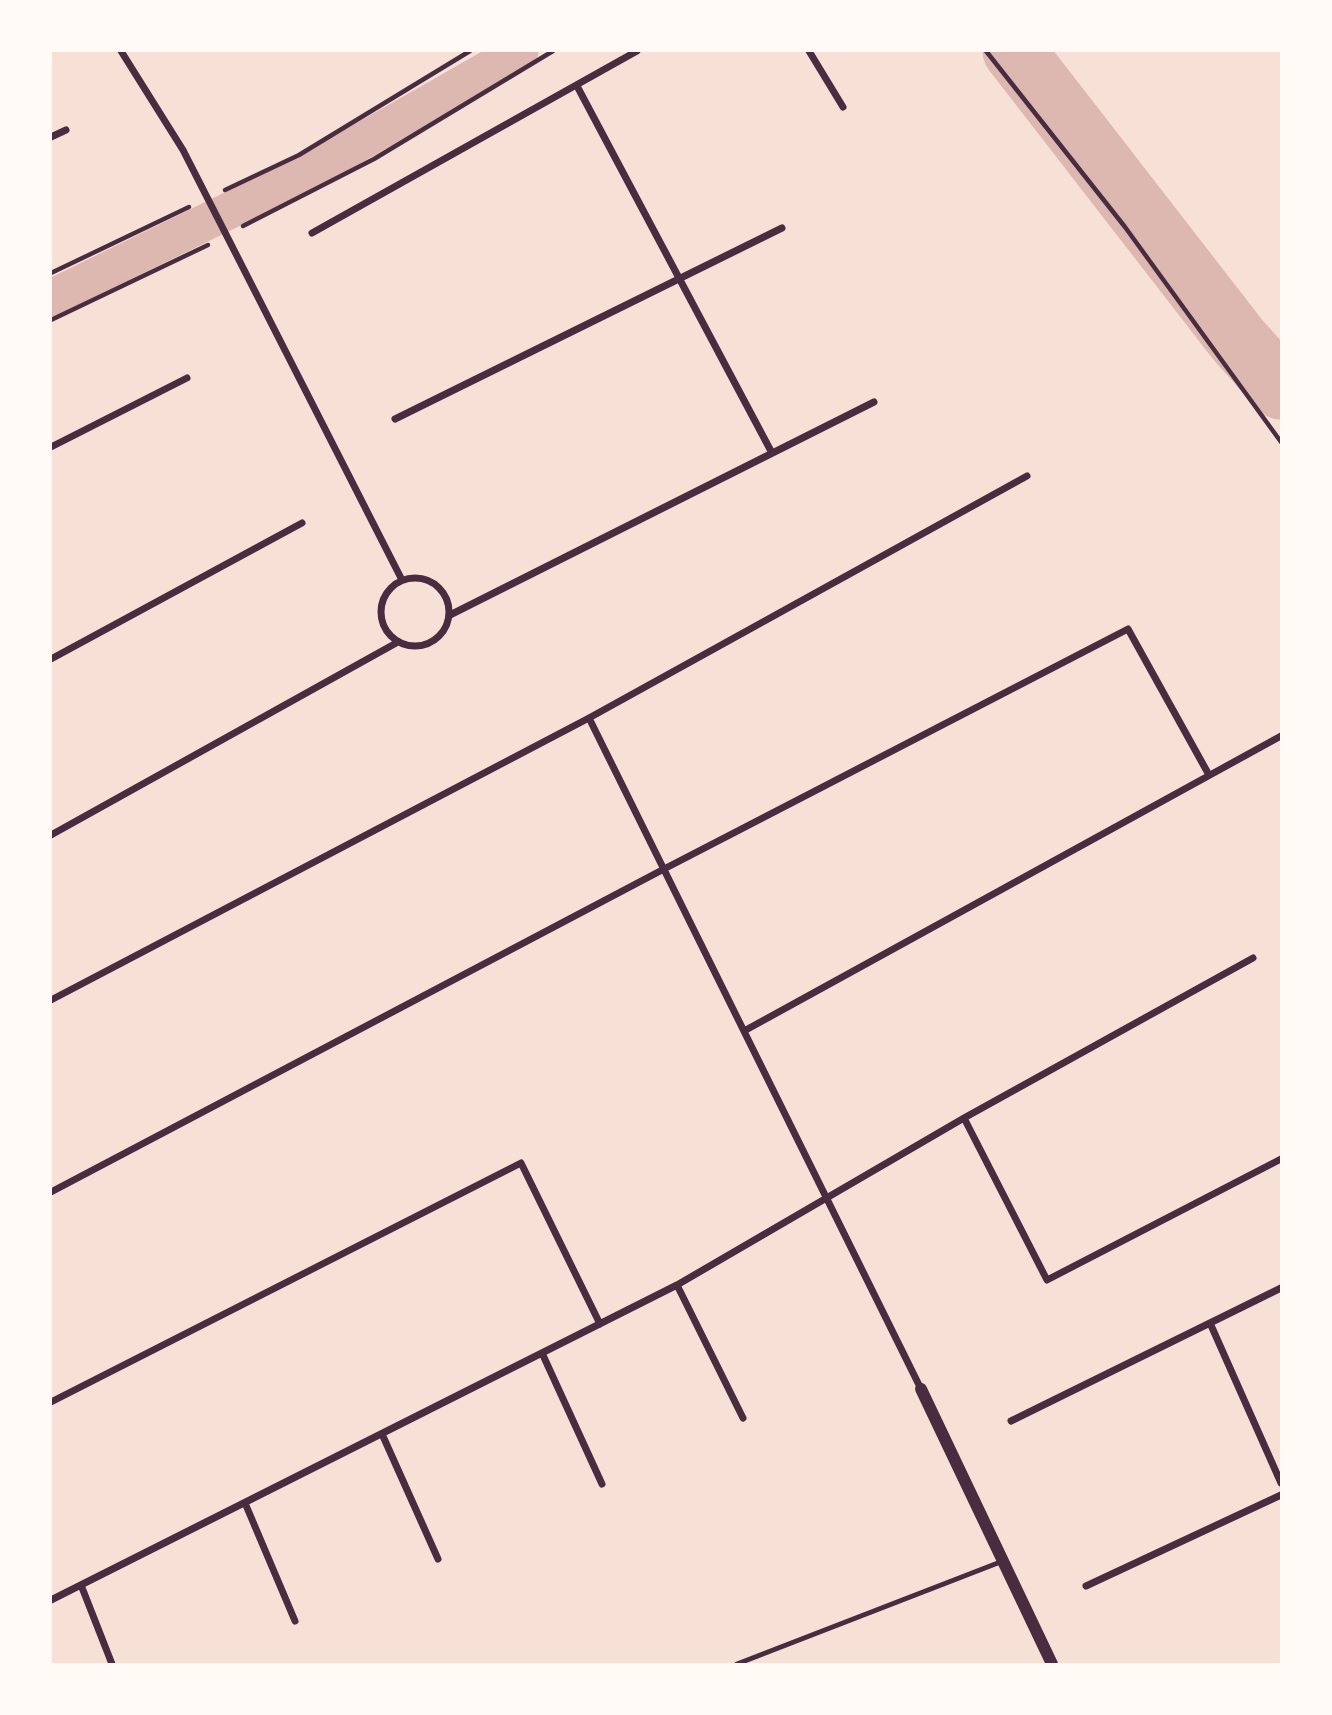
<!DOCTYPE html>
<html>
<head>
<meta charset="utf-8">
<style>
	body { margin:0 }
	#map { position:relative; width:1332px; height:1715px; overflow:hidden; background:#f7e1d7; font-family:Raleway,sans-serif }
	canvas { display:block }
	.frame { position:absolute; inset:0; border:52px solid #fffaf5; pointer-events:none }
</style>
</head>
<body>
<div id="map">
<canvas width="1332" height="1715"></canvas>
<div class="frame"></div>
</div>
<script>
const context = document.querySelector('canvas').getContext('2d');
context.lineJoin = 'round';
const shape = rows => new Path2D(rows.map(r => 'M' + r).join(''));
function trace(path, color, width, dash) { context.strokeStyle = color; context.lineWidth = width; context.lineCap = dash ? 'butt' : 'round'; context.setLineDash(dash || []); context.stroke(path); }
trace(shape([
	[51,298,308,172,520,51]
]), '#dcb8b0', 37);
trace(shape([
	[1014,51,1238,340,1281,388]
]), '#dcb8b0', 63);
trace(shape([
	[986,51,1125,227,1281,442],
	[225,190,299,155,470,51],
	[243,226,374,159,553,51],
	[51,273,189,207],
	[51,320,208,245]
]), '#4a2c40', 4.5);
trace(shape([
	[737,1664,1003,1561]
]), '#4a2c40', 5);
trace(shape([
	[121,51,183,150,402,580],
	[809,51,843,107],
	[577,86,772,453],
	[51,137,66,130],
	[312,233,637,51],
	[395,419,782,228],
	[51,447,187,378],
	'381 612a34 34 0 1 1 68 0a34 34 0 1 1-68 0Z',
	[450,615,874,402],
	[51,659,302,523],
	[589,718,921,1389],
	[51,835,398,642],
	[51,1000,589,718,1027,476],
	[744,1031,1281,736],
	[964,1118,1047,1280,1281,1159],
	[51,1192,664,869,1128,629,1209,775],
	[677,1285,743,1418],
	[1210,1323,1281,1483],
	[542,1353,602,1484],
	[51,1402,521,1163,600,1324],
	[1011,1421,1281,1288],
	[382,1434,438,1559],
	[245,1503,295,1621],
	[81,1585,112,1664],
	[1086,1586,1281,1495],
	[51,1600,677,1285,964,1118,1253,958]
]), '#4a2c40', 7);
trace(shape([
	[921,1389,1052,1664]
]), '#4a2c40', 12);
</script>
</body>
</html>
